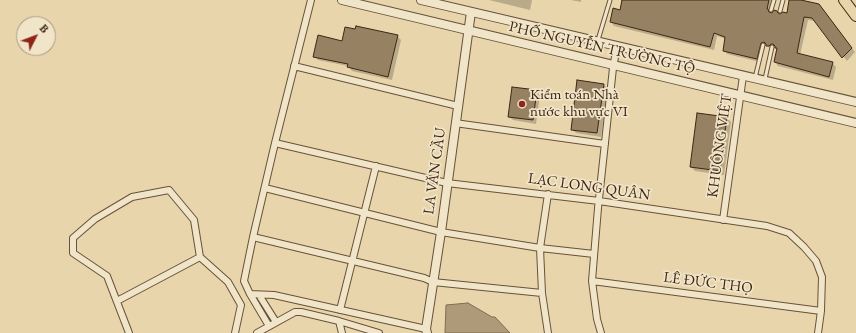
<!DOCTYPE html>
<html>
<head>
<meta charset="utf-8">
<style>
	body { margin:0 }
	#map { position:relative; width:856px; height:333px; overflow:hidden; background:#e8d5ac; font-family:"EB Garamond",serif }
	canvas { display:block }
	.north { position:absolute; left:16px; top:16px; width:40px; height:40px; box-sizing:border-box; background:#f0e4c9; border:1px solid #a99880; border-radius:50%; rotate:48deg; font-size:11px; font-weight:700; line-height:16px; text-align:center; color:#3e2613 }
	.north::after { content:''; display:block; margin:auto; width:14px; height:18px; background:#8f2418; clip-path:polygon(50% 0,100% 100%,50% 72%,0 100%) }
</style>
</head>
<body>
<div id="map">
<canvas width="856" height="333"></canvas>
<div class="north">B</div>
</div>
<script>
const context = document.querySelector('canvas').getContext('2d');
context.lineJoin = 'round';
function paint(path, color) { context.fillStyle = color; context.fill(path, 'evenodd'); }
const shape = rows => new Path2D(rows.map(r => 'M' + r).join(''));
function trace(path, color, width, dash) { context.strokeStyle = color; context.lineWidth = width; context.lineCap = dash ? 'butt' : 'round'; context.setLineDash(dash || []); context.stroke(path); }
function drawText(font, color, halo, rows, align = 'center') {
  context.font = font + ' "EB Garamond",serif'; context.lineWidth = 3.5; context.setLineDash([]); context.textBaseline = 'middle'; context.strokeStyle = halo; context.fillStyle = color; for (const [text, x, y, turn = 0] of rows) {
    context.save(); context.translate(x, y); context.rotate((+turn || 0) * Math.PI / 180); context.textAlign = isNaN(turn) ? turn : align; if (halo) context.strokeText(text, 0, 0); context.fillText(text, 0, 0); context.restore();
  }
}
const water = shape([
	[468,303,492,317,495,317,510,333,445,333,446,305,468,303]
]);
paint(water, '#ae9a78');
trace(water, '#816c50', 1);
paint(shape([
	[489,0,532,0,530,10],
	[571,0,581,0,581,2],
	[623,0,773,0,770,12,772,14,780,15,788,14,790,0,796,0,819,5,823,9,855,52,847,61,816,21,808,20,800,55,832,63,836,67,833,80,778,66,775,62,778,49,776,48,775,48,773,50,771,49,767,46,765,46,760,62,727,54,724,50,726,39,717,36,714,50,614,26,611,22,620,11],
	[397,36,401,40,392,80,352,71,348,66,318,60,314,56,342,42],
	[604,85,608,89,601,137,576,133,572,129],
	[536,91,540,95,536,124,513,120,509,116],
	[727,118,731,122,724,175,695,171,691,167]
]), '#0003');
const building = shape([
	[622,0,769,0,767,9,768,9,769,12,772,13,774,10,777,11,778,13,780,14,783,12,787,13,789,0,801,0,819,4,852,48,842,58,812,18,804,17,797,53,833,62,829,77,774,62,777,48,775,48,775,46,773,44,771,44,769,46,766,46,766,44,764,42,761,43,757,59,723,51,725,37,714,33,710,47,610,22,613,8,620,10,622,0],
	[356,26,398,35,388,77,347,67,348,64,313,57,318,35,342,41,345,27,355,29,356,26],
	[577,80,604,84,597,133,571,130,577,80],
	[512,87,537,90,533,120,508,117,512,87],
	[697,113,727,117,720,171,690,167,697,113]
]);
paint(building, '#968163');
trace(building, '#3e2613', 1);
const service = shape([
	[771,10,774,0],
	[780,11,783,0],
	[598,40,610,0],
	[755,78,763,45],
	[765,79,772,47]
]);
const minor = shape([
	[311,0,275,143,253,237,244,281,250,294,274,295,426,329],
	[294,66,458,106],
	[455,123,605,144],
	[275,143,447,183,599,201,767,226,789,233,804,247,816,261,822,277,821,311,818,333],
	[265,188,441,232,540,248,594,254],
	[723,220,743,76],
	[253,237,424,278,433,282,542,293],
	[592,281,821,311],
	[250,294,269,326],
	[259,295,276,322],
	[117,301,200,257],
	[340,310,376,166],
	[339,321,342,333],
	[129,333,107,276,73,253,73,238,95,219,132,197,169,190,194,220,200,257,228,282,241,305,235,333],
	[257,333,295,312,301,312,339,321,379,333],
	[548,333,542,293,540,248,548,194],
	[601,333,597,319,592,281,598,208,613,68,617,46]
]);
const tertiary = shape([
	[342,0,856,123],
	[421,0,856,102],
	[427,333,426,329,441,232,471,12]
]);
const primary = shape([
	[844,0,856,16]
]);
trace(service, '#685239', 5);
trace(minor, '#685239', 8);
trace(tertiary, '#685239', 10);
trace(primary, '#3e2613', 12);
trace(service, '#f0e4c9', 3);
trace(minor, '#f0e4c9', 6);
trace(tertiary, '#f0e4c9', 8);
trace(primary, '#e8d5ac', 10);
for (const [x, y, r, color] of [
	[522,104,4,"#8f2418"]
]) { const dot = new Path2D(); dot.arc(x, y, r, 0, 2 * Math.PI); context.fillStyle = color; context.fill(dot); trace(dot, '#f0e4c9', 1.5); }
drawText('15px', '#3e2613', '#f0e4c9', [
	["PHỐ NGUYỄN TRƯỜNG TỘ",602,48,13],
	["KHUÔNG VIỆT",720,146,-82],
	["LA VĂN CẦU",435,171,-82],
	["LẠC LONG QUÂN",589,187,8],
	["LÊ ĐỨC THỌ",708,283,7]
]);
drawText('15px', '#3e2613', '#f0e4c9', [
	["Kiểm toán Nhà",530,95],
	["nước khu vực VI",530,112]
], 'left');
</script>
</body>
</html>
